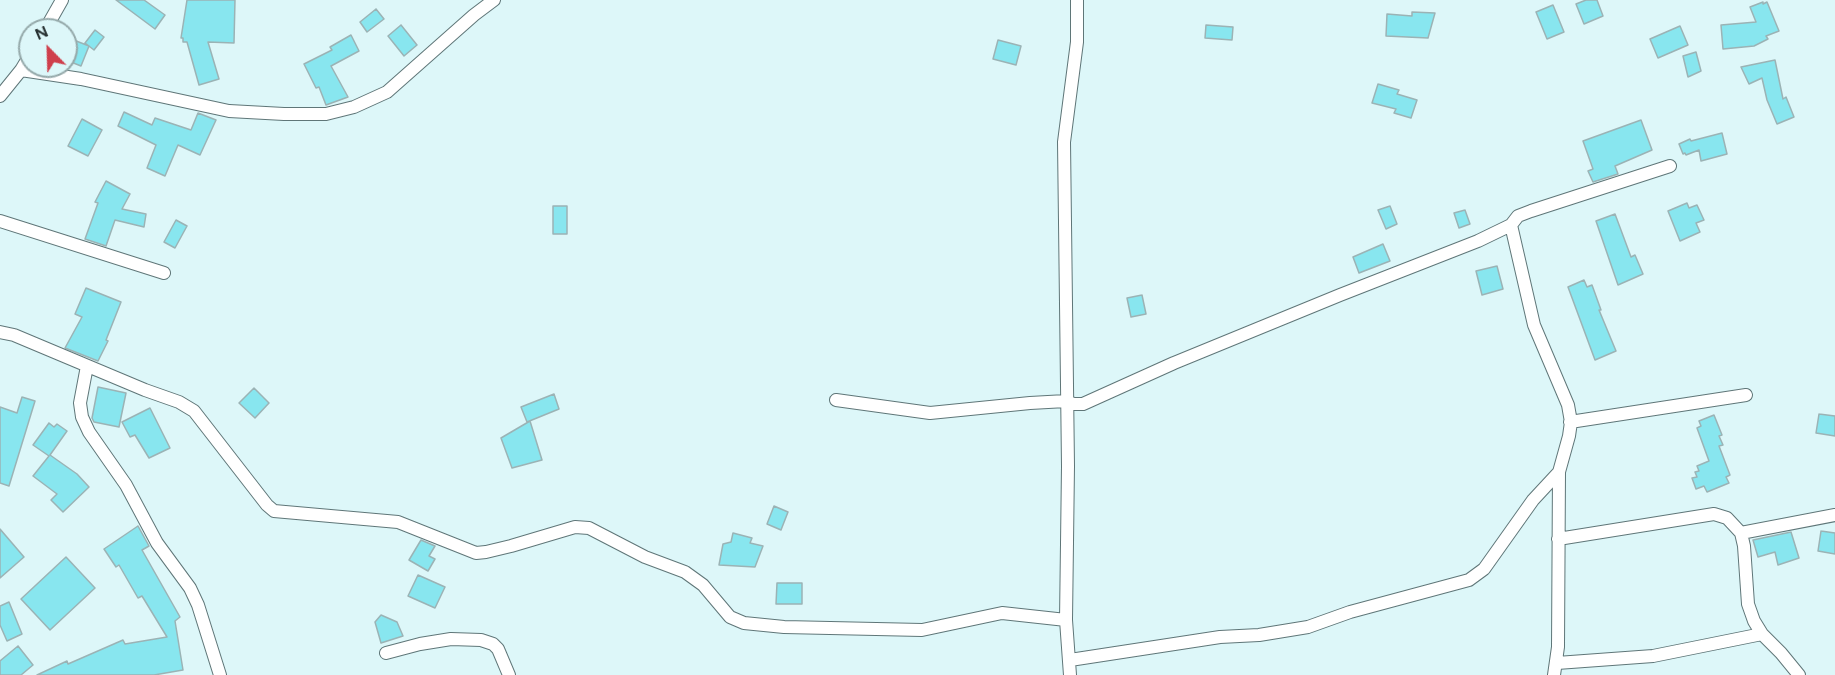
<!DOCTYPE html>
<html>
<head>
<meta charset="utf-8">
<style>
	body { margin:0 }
	#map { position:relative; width:1835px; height:675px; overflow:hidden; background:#ddf7f9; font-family:Figtree,sans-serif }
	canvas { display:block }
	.north { position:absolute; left:18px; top:18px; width:60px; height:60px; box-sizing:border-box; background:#ddf7f9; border:2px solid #95a9aa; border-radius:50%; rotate:337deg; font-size:16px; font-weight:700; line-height:24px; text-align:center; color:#293334 }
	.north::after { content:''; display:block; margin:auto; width:21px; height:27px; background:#cf3f4c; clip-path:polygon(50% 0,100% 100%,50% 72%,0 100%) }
</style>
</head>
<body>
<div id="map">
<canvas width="1835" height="675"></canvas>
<div class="north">N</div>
</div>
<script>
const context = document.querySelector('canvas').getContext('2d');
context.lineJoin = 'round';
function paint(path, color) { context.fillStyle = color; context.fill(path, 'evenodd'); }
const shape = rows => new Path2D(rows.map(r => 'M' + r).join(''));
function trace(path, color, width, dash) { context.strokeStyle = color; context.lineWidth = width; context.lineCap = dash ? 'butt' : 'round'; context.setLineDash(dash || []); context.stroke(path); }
const building = shape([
	[116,0,144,0,165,15,155,29,116,0],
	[187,0,235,0,234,43,208,42,219,79,199,85,187,42,183,42,183,38,181,38,187,0],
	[1586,0,1597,0,1603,16,1584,24,1576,4,1586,0],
	[1763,2,1763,4,1767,2,1779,31,1766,36,1768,39,1754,46,1723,49,1721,25,1756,22,1750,7,1763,2],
	[1553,5,1564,32,1547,39,1536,12,1553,5],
	[376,9,384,19,367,32,360,22,376,9],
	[1412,12,1435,13,1428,38,1386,36,1387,14,1412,16,1412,12],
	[401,25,417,45,404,56,388,36,401,25],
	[1206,25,1233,27,1232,40,1205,38,1206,25],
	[1680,26,1688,45,1658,58,1650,39,1680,26],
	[95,30,104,37,94,50,85,43,95,30],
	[351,35,359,51,331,66,348,97,326,105,319,87,316,88,304,64,332,50,330,47,351,35],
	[66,37,89,46,81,66,66,60,66,37],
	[998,40,1021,46,1016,65,993,59,998,40],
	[1696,52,1701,71,1688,77,1683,56,1696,52],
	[1775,60,1783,99,1786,97,1794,117,1777,124,1767,100,1762,78,1749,84,1741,67,1775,60],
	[1378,84,1399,90,1397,94,1417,100,1411,118,1394,113,1396,109,1372,103,1378,84],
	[124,112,152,125,155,118,191,130,198,113,216,120,200,155,178,145,165,176,147,168,156,145,118,126,124,112],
	[82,119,102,130,88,156,68,146,82,119],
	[1641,120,1652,150,1615,166,1618,174,1593,182,1588,171,1593,169,1583,141,1641,120],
	[1722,133,1727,154,1701,161,1699,150,1686,155,1685,153,1683,154,1679,144,1690,139,1691,141,1722,133],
	[106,181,130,194,122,209,146,214,144,227,115,220,106,246,85,239,98,203,95,202,106,181],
	[1687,203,1689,208,1697,205,1704,220,1696,223,1700,232,1680,241,1668,211,1687,203],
	[553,206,567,206,567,234,553,234,553,206],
	[1390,206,1397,224,1386,229,1378,210,1390,206],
	[1465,210,1470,224,1459,228,1454,213,1465,210],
	[1615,214,1631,257,1635,255,1643,274,1618,285,1596,221,1615,214],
	[176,220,187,226,175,248,164,242,176,220],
	[1383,244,1390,261,1359,273,1353,257,1383,244],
	[1497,266,1503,289,1482,295,1476,271,1497,266],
	[1584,280,1587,287,1592,285,1601,310,1599,310,1616,351,1595,360,1568,287,1584,280],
	[86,288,121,302,106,340,108,341,98,361,65,348,82,317,75,314,86,288],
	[1142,295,1146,314,1131,317,1127,298,1142,295],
	[98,387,126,393,119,427,94,422,92,418,98,387],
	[254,388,269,403,255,418,239,403,254,388],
	[554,394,559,409,527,422,521,407,554,394],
	[22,397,35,401,9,486,0,483,0,407,17,413,22,397],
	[150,408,170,448,149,458,135,435,130,437,122,422,150,408],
	[1819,414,1835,416,1835,436,1816,433,1819,414],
	[1714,415,1722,435,1719,436,1723,445,1719,446,1730,475,1726,477,1729,483,1707,492,1704,486,1696,489,1692,478,1697,477,1695,472,1699,471,1697,466,1709,461,1697,428,1701,426,1699,421,1714,415],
	[530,421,542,460,512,468,501,438,530,421],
	[49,423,54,427,57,424,67,431,50,455,77,474,89,487,63,512,51,500,57,494,33,476,49,456,33,445,49,423],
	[774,506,788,512,781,530,767,524,774,506],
	[138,526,149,546,142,550,180,617,175,621,183,670,154,675,37,675,67,661,68,664,123,640,125,644,167,637,142,596,138,598,119,565,116,567,104,549,138,526],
	[0,529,24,557,0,578,0,529],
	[1821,531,1835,533,1835,554,1818,551,1821,531],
	[1791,532,1799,558,1778,565,1775,552,1758,557,1753,540,1791,532],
	[733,533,752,538,750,543,763,546,755,567,719,565,723,544,731,542,733,533],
	[421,540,435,546,429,556,435,559,428,571,409,560,421,540],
	[66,557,95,588,50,630,21,599,66,557],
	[418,575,445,587,435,608,408,596,418,575],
	[777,583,802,583,802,604,776,604,777,583],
	[9,602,22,634,7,641,0,625,0,606,9,602],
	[381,615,397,622,403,636,381,643,375,622,381,615],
	[18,646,33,665,21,675,0,675,0,661,18,646]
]);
paint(building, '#88e6ef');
trace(building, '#9bb3b5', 1.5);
const street = shape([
	[45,30,62,0],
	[21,70,81,79,229,111,284,114,326,114,354,107,387,92,474,15,494,0],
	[0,96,21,70,30,55],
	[0,221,164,273],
	[0,332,14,335,145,390,179,402,194,411,267,505,274,511,398,522,476,553,486,552,511,546,575,527,589,528,645,557,685,572,703,585,730,617,744,623,784,627,922,630,1002,613,1066,620],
	[87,366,80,403,82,417,89,432,126,485,157,543,190,588,198,605,220,675],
	[836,400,930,413,1030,403,1066,401,1074,404,1083,404,1174,363,1340,295,1478,241,1511,225],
	[1570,422,1746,395],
	[1741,533,1744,546,1748,604,1754,621,1762,634,1781,653,1799,675],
	[1558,539,1714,514,1727,518,1741,533,1835,515],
	[386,653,420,644,451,639,481,640,493,644,498,649,509,675],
	[1070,660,1220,637,1259,635,1308,627,1350,612,1469,580,1484,569,1533,500,1559,472],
	[1557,663,1653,656,1762,634],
	[1070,675,1066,620,1068,466,1064,142,1077,42,1077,0],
	[1554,675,1558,647,1559,472,1569,436,1571,422,1568,405,1534,325,1511,225,1518,216,1531,211,1670,166]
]);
trace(street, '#5f7678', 14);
trace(street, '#fff', 12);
</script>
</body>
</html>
